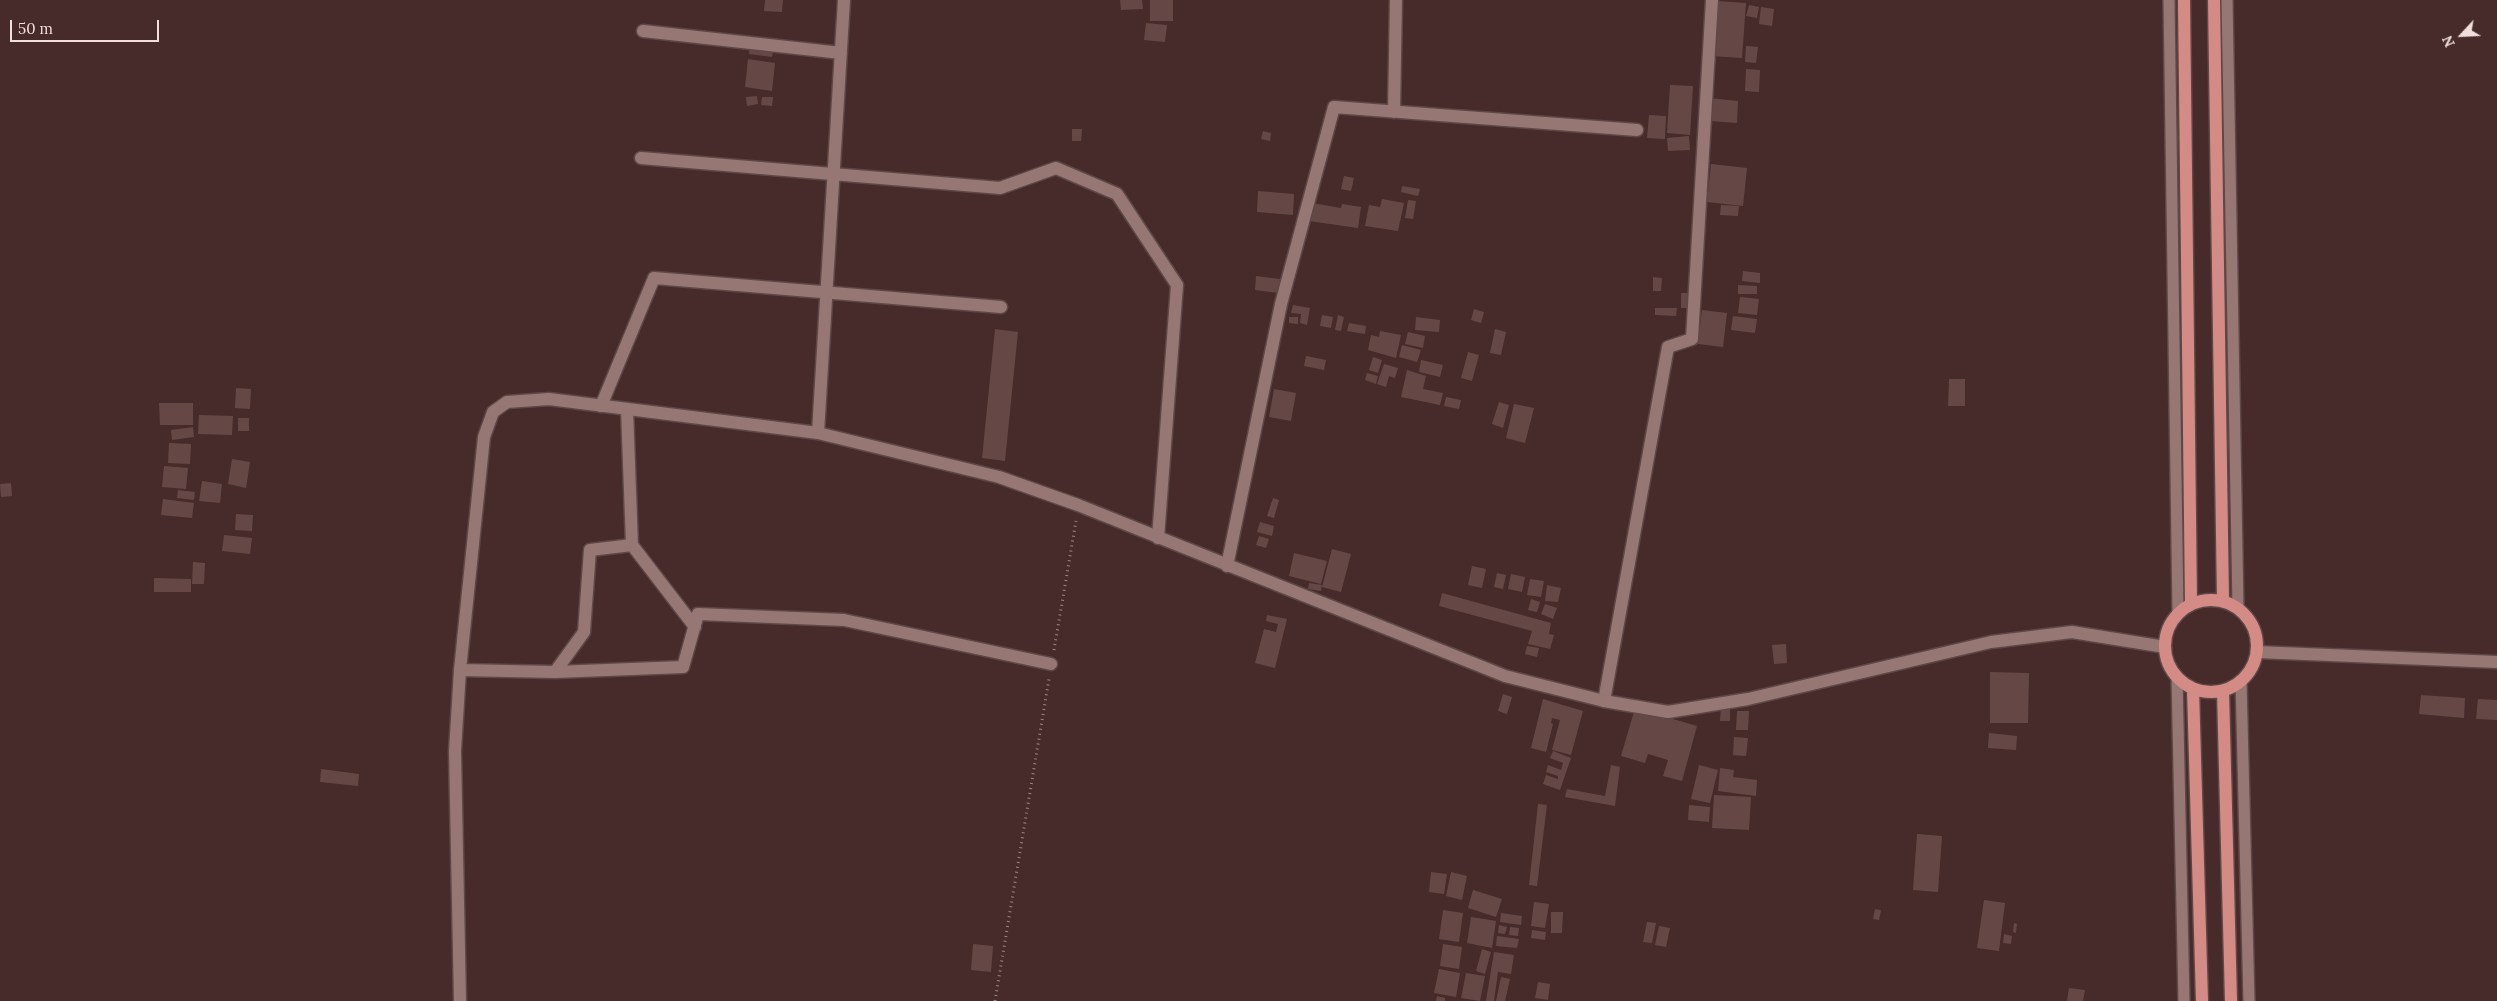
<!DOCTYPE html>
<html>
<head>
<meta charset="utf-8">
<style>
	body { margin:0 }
	#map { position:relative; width:2497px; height:1001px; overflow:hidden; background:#462b2a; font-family:Lora,serif }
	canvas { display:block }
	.north { position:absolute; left:2437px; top:10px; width:50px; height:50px; -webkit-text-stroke:4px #462b2a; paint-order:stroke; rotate:245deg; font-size:14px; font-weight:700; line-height:20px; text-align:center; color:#f1dfdd }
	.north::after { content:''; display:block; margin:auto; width:18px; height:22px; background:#f1dfdd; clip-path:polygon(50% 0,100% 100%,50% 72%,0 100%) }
	.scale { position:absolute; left:10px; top:20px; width:149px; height:22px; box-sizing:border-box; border:2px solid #f1dfdd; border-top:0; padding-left:6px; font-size:15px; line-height:18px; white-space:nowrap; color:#f1dfdd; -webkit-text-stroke:4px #462b2a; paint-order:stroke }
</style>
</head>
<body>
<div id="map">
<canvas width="2497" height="1001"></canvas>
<div class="north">N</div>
<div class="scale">50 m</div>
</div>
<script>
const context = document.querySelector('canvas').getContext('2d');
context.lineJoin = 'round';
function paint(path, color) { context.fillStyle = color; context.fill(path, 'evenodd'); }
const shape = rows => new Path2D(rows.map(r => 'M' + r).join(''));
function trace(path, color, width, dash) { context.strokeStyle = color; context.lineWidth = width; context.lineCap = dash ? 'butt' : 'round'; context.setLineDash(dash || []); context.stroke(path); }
paint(shape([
	[765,0,783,0,782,12,764,11],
	[1120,0,1142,0,1143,9,1121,10],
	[1150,0,1173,0,1173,21,1150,21],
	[1717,1,1746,3,1742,58,1712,56],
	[1749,5,1759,7,1757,18,1746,16],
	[1761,7,1774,9,1772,26,1759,24],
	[1146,23,1167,25,1165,42,1144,40],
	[1746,46,1758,47,1756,63,1745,62],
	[750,47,773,51,772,57,749,54],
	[748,59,775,63,772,91,745,87],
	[1746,69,1760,70,1759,92,1745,91],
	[1670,85,1693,86,1690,135,1667,133],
	[757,96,758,104,747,106,746,97],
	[762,97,773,97,772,106,761,105],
	[1710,98,1738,101,1737,123,1709,121],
	[1649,115,1666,116,1665,139,1647,138],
	[1072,129,1082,129,1081,141,1072,141],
	[1263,131,1271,133,1270,141,1261,139],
	[1689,136,1690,150,1668,151,1667,138],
	[1711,164,1747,168,1743,206,1707,202],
	[1344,176,1354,178,1351,191,1341,189],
	[1402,186,1420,189,1418,196,1401,192],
	[1258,191,1294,194,1293,215,1257,212],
	[1382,199,1404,203,1398,231,1365,226,1369,205,1380,207],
	[1408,200,1416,201,1413,219,1405,218],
	[1312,203,1341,208,1342,204,1361,207,1358,228,1309,221],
	[1721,205,1739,206,1738,216,1720,215],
	[1743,271,1760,273,1760,283,1742,281],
	[1256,276,1280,279,1278,293,1255,290],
	[1653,277,1662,278,1661,291,1653,291],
	[1738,285,1757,286,1757,294,1738,294],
	[1681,293,1688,293,1688,308,1681,308],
	[1740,297,1759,299,1757,315,1738,313],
	[1293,305,1310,308,1307,325,1300,323,1301,314,1291,313],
	[1655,308,1677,308,1676,316,1655,315],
	[1474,309,1484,312,1481,323,1471,320],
	[1702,310,1727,313,1723,347,1698,344],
	[1322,315,1333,317,1331,328,1320,326],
	[1338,315,1344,317,1341,331,1335,330],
	[1733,316,1757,319,1755,333,1731,330],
	[1289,317,1298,317,1298,324,1289,323],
	[1416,317,1440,320,1439,332,1415,330],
	[1349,323,1366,326,1365,334,1347,331],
	[995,329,1018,332,1005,461,982,458],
	[1495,329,1506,332,1501,355,1490,353],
	[1380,331,1401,335,1396,358,1368,350,1371,335,1379,337],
	[1408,332,1425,336,1423,348,1405,344],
	[1402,345,1421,350,1417,362,1399,357],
	[1468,352,1479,355,1472,381,1461,378],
	[1306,356,1326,360,1324,370,1304,366],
	[1373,357,1382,360,1378,373,1369,370],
	[1421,360,1443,365,1440,377,1419,372],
	[1384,364,1398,368,1395,378,1389,376,1386,387,1377,384],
	[1407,370,1426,376,1423,389,1443,393,1440,405,1401,397],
	[1367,373,1378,376,1376,384,1365,380],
	[1949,379,1965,379,1965,406,1948,406],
	[236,388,251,389,250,409,235,408],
	[1274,389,1296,393,1291,421,1269,417],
	[1446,397,1461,400,1459,409,1444,406],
	[1499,402,1509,405,1503,428,1492,424],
	[159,403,193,403,193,425,160,425],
	[1514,404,1534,408,1525,443,1506,438],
	[199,415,233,416,232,435,198,434],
	[238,418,249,418,249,431,238,431],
	[193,427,194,437,172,440,171,430],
	[169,443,191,444,190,464,168,463],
	[232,459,250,462,246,488,228,484],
	[164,466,188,468,186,489,162,487],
	[202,481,222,484,220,503,199,501],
	[11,483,12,496,1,497,0,484],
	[178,490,195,492,194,500,177,498],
	[1273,498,1279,500,1274,518,1267,516],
	[163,499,194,503,192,518,161,515],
	[236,514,253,515,252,531,235,530],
	[1260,522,1274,526,1272,536,1257,532],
	[224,535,252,538,250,554,222,551],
	[1259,536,1269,539,1266,548,1256,545],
	[1332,549,1351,554,1341,592,1322,587],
	[1294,553,1327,561,1321,584,1289,576],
	[193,562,205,563,204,584,192,584],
	[1472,566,1486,569,1482,588,1468,585],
	[1497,573,1506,575,1503,589,1494,587],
	[1511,574,1525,577,1522,592,1508,589],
	[154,578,191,579,191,592,154,592],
	[1530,579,1544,581,1541,597,1527,595],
	[1309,583,1322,585,1321,591,1308,589],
	[1547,585,1561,588,1558,602,1545,601],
	[1442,593,1551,623,1549,634,1554,635,1550,649,1528,644,1532,631,1439,606],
	[1531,599,1540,602,1537,612,1528,610],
	[1545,604,1557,608,1553,619,1541,614],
	[1267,615,1287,619,1275,668,1255,663,1264,629,1276,632,1278,624,1266,621],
	[1786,644,1787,663,1774,664,1772,645],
	[1527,646,1539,648,1537,657,1525,654],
	[1990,672,2029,673,2028,723,1990,723],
	[1503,694,1512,697,1507,714,1498,711],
	[2421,695,2465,698,2464,718,2419,714],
	[1543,699,1583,711,1571,755,1552,750,1560,720,1552,718,1551,723,1553,724,1546,752,1531,748],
	[2478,699,2497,700,2497,720,2476,719],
	[1721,706,1730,706,1730,721,1720,721],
	[1635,708,1697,726,1682,781,1663,776,1668,760,1648,754,1645,763,1621,756],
	[1737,711,1749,711,1748,730,1736,730],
	[1989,733,2017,736,2016,750,1988,748],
	[1734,737,1748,738,1746,756,1733,755],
	[1553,751,1571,758,1560,790,1543,784,1546,775,1558,779,1558,776,1546,772,1548,765,1561,770,1563,763,1550,758],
	[1611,765,1620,767,1615,806,1565,797,1567,789,1605,796],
	[1699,765,1718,770,1710,803,1691,799],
	[1720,768,1734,770,1733,777,1757,780,1756,796,1718,791],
	[321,769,359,774,358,786,320,782],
	[1714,795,1751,797,1749,830,1712,828],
	[1538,804,1547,805,1537,886,1529,885],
	[1689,805,1710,807,1709,822,1688,820],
	[1917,834,1942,836,1938,892,1913,890],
	[1431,872,1447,874,1444,894,1429,892],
	[1451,872,1467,876,1462,900,1446,896],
	[1473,890,1502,899,1496,917,1468,908],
	[1984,900,2005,903,1999,951,1977,948],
	[1534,902,1549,904,1545,928,1531,926],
	[1875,909,1881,910,1879,920,1873,919],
	[1443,910,1463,913,1459,942,1439,939],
	[1551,912,1563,912,1562,933,1551,933],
	[1501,913,1522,916,1521,925,1500,922],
	[1471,917,1496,921,1492,948,1467,943],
	[1647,922,1656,923,1652,943,1643,942],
	[2014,923,2017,924,2016,933,2013,932],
	[1499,925,1507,927,1505,934,1498,933],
	[1659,926,1670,928,1666,947,1655,945],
	[1510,927,1519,928,1518,936,1509,935],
	[1532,930,1546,932,1545,940,1531,938],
	[2004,934,2012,936,2011,944,2003,943],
	[1497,936,1519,939,1517,948,1496,946],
	[973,944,993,946,991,972,971,970],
	[1443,944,1462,947,1459,969,1440,966],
	[1482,949,1491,952,1485,974,1476,971],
	[1494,952,1514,955,1511,974,1498,972,1494,1001,1486,1001],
	[1439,969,1460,973,1456,997,1434,993],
	[1466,973,1485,976,1480,1001,1461,998],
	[1501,977,1510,979,1505,1001,1496,1001],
	[1538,982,1550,984,1548,1000,1535,998],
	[2069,988,2085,990,2083,1001,2067,1001],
	[1437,996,1445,998,1445,1001,1436,1001]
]), '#654846');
const service = shape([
	[2169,0,2178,612],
	[2227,0,2238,607],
	[2177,677,2184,1001],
	[2241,681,2249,1001]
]);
const minor = shape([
	[643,31,841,53],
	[1394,112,1396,0],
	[641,158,1000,188,1056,168,1117,194,1177,285,1158,538],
	[601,406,654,278,1001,307],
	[627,409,632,545],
	[818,433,844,0],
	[1227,566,1281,304,1334,107,1637,130],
	[460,670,555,672,683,667,698,614,844,620,1051,664],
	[555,672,584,632,590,550,632,545,695,627],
	[1604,701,1668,347,1692,339,1712,0]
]);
const tertiary = shape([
	[2257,652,2497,662],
	[460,1001,455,751,460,670,484,437,493,412,507,402,549,399,818,433,999,477,1078,505,1505,676,1604,701,1668,712,1748,699,1991,642,2072,632,2165,647]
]);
const primary = shape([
	[2184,0,2191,603],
	[2214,0,2223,600],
	'2165 646a46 46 0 1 1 92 0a46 46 0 1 1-92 0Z',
	[2193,689,2202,1001],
	[2223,691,2231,1001]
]);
trace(service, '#5e4847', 14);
trace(minor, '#5e4847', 15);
trace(tertiary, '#5e4847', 15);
trace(primary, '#5e4847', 15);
trace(shape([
	[1054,650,1076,521],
	[995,1001,1049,679]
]), '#9d8685', 3, [1, 4]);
trace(service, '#967774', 11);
trace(minor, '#967774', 12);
trace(tertiary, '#967774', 12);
trace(primary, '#d48b86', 12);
</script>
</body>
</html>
